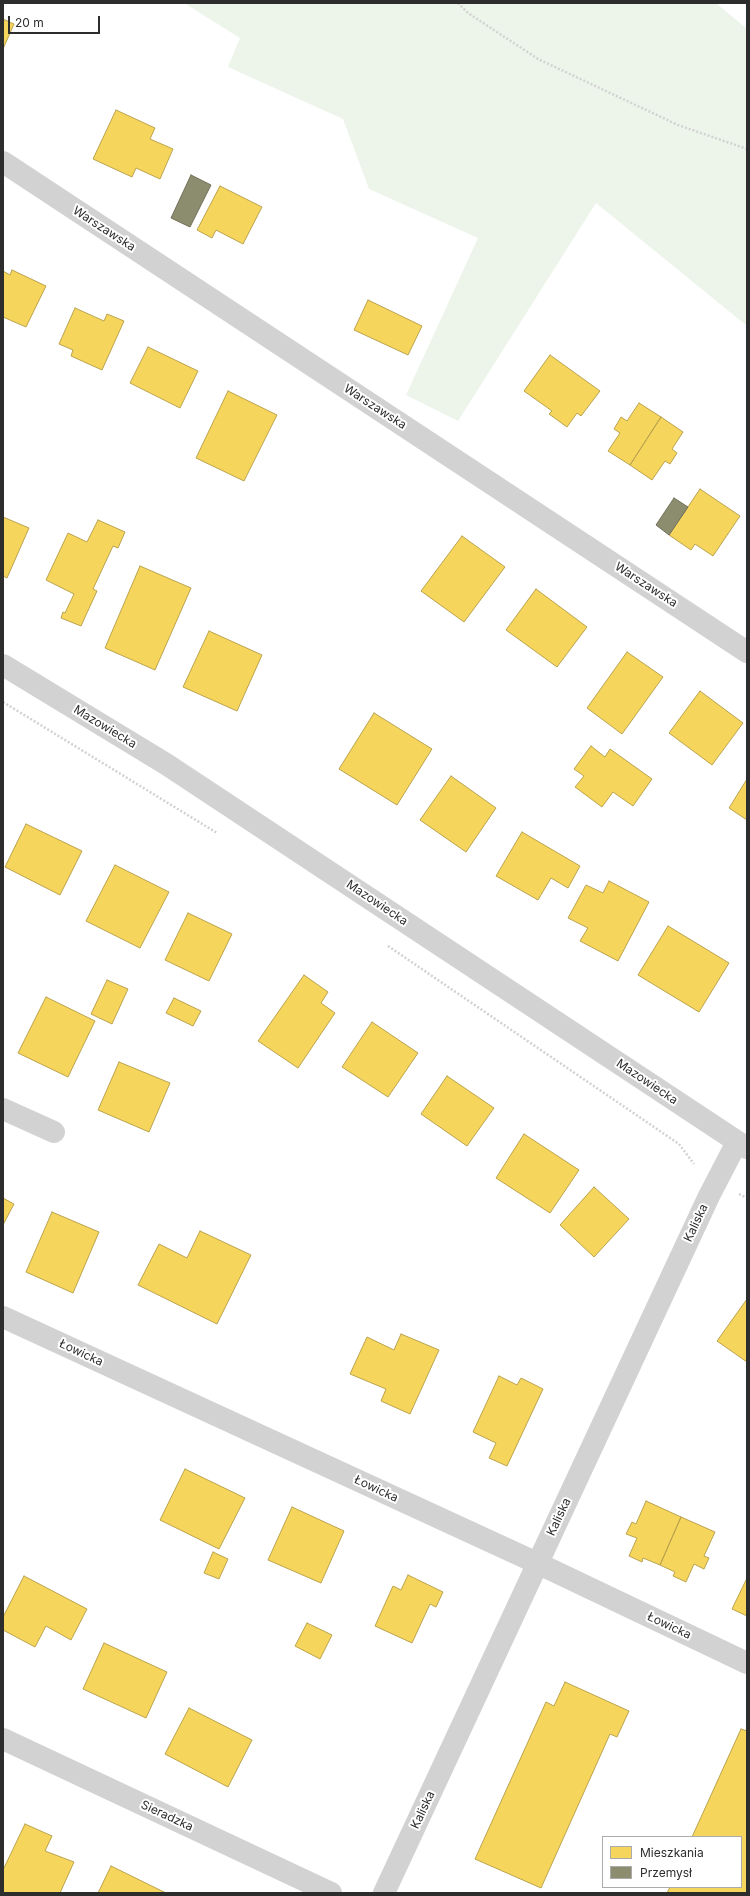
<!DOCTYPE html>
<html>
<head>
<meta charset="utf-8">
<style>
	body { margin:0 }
	#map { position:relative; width:750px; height:1896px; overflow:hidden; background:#fff; font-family:Inter,sans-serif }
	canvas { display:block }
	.frame { position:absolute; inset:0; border:4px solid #2d2d2d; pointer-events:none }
	.legend { position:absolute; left:602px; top:1836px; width:140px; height:52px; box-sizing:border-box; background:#fff; border:1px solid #ababab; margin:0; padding:5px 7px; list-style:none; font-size:12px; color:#2d2d2d }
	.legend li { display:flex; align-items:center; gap:8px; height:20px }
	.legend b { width:20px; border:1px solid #ababab }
	.scale { position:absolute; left:8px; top:16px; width:92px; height:18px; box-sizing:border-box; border:2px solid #2d2d2d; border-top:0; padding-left:5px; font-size:12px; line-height:14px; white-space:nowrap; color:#2d2d2d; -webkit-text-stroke:3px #fff; paint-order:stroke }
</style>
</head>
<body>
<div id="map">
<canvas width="750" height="1896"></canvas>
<div class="frame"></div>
<ul class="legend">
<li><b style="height:11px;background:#f6d55c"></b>Mieszkania</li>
<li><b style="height:11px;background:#8c8c6e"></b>Przemysł</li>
</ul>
<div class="scale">20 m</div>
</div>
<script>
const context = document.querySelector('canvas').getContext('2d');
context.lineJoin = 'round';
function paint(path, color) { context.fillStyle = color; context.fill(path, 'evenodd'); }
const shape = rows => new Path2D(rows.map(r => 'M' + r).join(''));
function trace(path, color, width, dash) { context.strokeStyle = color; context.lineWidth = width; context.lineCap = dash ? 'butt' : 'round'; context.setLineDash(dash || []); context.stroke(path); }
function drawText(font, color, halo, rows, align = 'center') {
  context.font = font + ' Inter,sans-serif'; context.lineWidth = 4; context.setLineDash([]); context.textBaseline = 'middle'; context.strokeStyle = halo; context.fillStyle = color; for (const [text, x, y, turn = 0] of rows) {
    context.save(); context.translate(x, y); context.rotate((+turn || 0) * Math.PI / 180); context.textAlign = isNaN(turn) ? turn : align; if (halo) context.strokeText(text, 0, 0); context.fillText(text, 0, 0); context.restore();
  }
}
paint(shape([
	[184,3,716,3,747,29,747,326,596,203,458,421,406,395,478,238,369,189,343,119,228,67,240,38]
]), '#edf5ea');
const homes = shape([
	[3,19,14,24,3,49,3,19],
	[116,110,155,128,150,139,173,149,160,179,136,168,132,177,93,159,116,110],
	[220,186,262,207,243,244,216,230,212,238,197,230,220,186],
	[12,270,46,286,26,327,3,317,3,271,10,275,12,270],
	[368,300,422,326,408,355,354,330,368,300],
	[75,308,104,321,107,314,124,321,102,370,71,356,73,350,59,344,75,308],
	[148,347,198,371,180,408,130,383,148,347],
	[550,355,600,391,581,416,577,413,567,427,549,414,552,411,524,391,550,355],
	[228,391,277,415,244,481,196,458,228,391],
	[639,403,661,417,630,465,608,451,620,433,614,429,621,417,627,421,639,403],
	[661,417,683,432,672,449,677,453,670,464,665,461,652,480,630,465,661,417],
	[700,489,740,516,713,556,695,544,691,550,669,535,700,489],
	[3,517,29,528,7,578,3,576,3,517],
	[98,520,125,532,118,548,113,546,93,589,97,591,81,626,61,618,63,612,65,613,74,594,46,580,68,533,87,542,98,520],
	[462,536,505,567,464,622,421,591,462,536],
	[140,566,191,588,155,670,105,648,140,566],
	[536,589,587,627,557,667,506,630,536,589],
	[209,631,262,655,237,711,183,687,209,631],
	[627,652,663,677,622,734,587,708,627,652],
	[700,691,743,723,712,765,669,733,700,691],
	[374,713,432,749,397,805,339,769,374,713],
	[591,746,605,757,610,749,652,779,633,806,613,792,602,807,575,787,584,776,574,769,591,746],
	[451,776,496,808,466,852,420,820,451,776],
	[747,779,747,820,729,808,747,779],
	[26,824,82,851,60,895,5,867,26,824],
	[522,832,580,866,568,888,551,878,538,900,496,876,522,832],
	[115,865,169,892,140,948,86,921,115,865],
	[609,881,649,902,618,961,580,941,588,928,568,918,586,885,603,893,609,881],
	[188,913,232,934,209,981,165,960,188,913],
	[668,926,729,963,699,1012,638,975,668,926],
	[304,975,328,992,321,1003,335,1013,298,1068,258,1041,304,975],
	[107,980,128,989,112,1024,91,1014,107,980],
	[46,997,95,1021,68,1077,18,1053,46,997],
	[174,998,201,1011,193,1026,166,1013,174,998],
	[372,1022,418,1053,388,1097,342,1067,372,1022],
	[119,1062,170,1083,149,1132,98,1110,119,1062],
	[447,1076,494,1108,467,1146,421,1114,447,1076],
	[524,1134,579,1170,550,1213,496,1178,524,1134],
	[594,1187,629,1219,594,1257,560,1225,594,1187],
	[3,1198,14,1204,3,1225,3,1198],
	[52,1212,99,1232,73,1293,26,1272,52,1212],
	[200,1231,251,1255,217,1324,138,1285,159,1244,187,1258,200,1231],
	[747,1299,747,1362,717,1341,747,1299],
	[401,1334,439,1350,410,1414,381,1401,386,1389,350,1374,367,1337,394,1350,401,1334],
	[499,1376,517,1385,521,1378,543,1389,507,1466,489,1458,496,1443,473,1432,499,1376],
	[185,1469,245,1498,219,1549,160,1520,185,1469],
	[646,1501,681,1517,660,1565,643,1558,642,1562,629,1556,637,1538,626,1534,632,1522,636,1524,646,1501],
	[292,1507,344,1531,321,1583,268,1560,292,1507],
	[681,1517,715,1532,704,1556,709,1558,704,1569,694,1564,686,1582,673,1576,675,1572,660,1565,681,1517],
	[213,1552,228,1559,219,1579,204,1573,213,1552],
	[408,1575,443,1592,436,1607,430,1604,412,1643,375,1626,393,1586,401,1590,408,1575],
	[24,1576,87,1609,71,1640,46,1626,35,1647,3,1630,3,1617,24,1576],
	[747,1578,747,1616,732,1609,747,1578],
	[307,1623,332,1635,320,1659,295,1646,307,1623],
	[104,1643,167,1672,146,1718,83,1689,104,1643],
	[565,1682,629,1711,617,1737,610,1734,541,1888,475,1859,546,1702,554,1706,565,1682],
	[189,1708,252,1740,228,1787,165,1754,189,1708],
	[741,1729,747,1731,747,1890,746,1893,667,1893,670,1887,741,1887,741,1837,692,1837,741,1729],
	[25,1824,52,1836,45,1851,74,1862,60,1893,3,1893,3,1870,25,1824],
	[111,1866,166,1893,98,1893,111,1866]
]);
paint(homes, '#f6d55c');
trace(homes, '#baa34e', 1);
const industry = shape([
	[191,175,211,185,190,227,171,218,191,175],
	[674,498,688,507,669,535,656,525,674,498]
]);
paint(industry, '#8c8c6e');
trace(industry, '#70705a', 1);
trace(shape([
	[458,3,468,13,538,59,678,125,747,149],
	[3,702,217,833],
	[388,946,679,1144,694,1164],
	[739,1194,747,1198]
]), '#d2d2d2', 2.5, [2, 2]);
trace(shape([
	[3,162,747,652],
	[3,665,166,764,747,1148],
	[3,1109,54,1132],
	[3,1317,537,1563,747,1663],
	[3,1739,331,1893],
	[384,1893,709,1196,737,1142]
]), '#d2d2d2', 22);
drawText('12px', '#2d2d2d', '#fff', [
	["Warszawska",104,229,33],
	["Warszawska",375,407,33],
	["Warszawska",646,585,33],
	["Mazowiecka",105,727,31],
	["Mazowiecka",377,903,34],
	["Mazowiecka",647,1082,34],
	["Kaliska",696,1223,-65],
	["Łowicka",81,1353,25],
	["Łowicka",376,1489,25],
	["Kaliska",559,1517,-65],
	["Łowicka",669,1626,25],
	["Kaliska",423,1810,-65],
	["Sieradzka",167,1816,25]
]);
</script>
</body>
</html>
